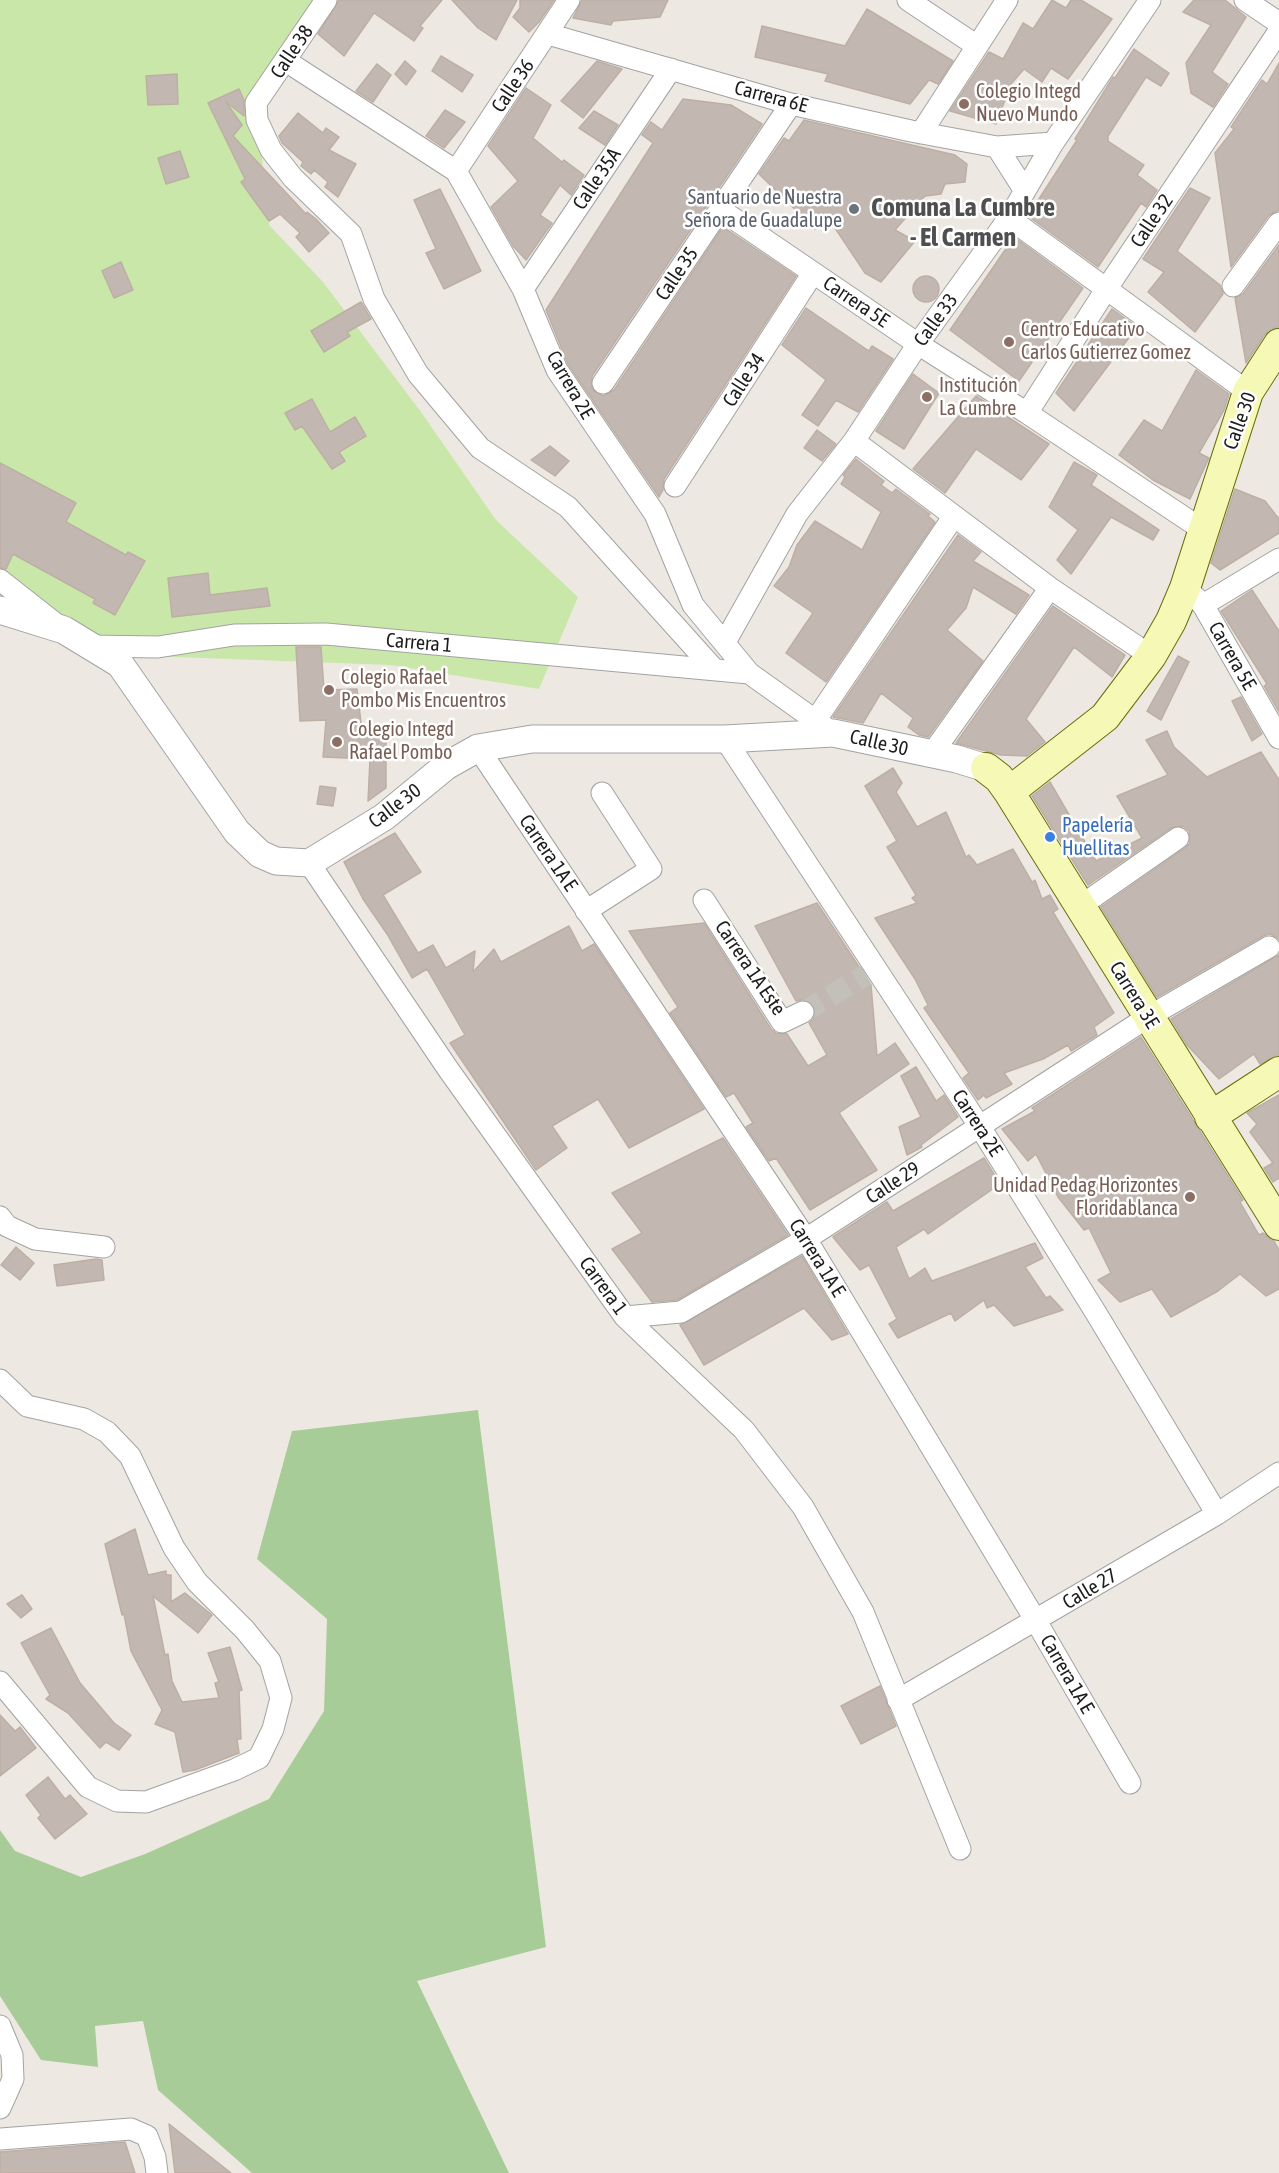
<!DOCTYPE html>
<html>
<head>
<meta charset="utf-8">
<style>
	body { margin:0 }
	canvas { display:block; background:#ede9e2 }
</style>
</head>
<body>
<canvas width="1279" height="2173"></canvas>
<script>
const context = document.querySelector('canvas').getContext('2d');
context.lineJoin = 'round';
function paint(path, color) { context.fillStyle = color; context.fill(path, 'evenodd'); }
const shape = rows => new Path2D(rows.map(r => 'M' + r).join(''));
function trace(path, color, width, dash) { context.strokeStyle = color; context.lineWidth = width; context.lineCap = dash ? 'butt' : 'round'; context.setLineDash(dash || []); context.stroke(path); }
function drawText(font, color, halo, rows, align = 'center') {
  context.font = font + ' "Asap Condensed",sans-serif'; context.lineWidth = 5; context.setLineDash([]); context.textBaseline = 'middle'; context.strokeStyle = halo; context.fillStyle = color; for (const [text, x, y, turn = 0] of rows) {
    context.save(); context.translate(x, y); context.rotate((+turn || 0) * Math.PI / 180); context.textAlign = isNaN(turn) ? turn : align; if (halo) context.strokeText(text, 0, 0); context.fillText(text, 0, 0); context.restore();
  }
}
paint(shape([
	[0,0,322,0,256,103,269,225,323,282,421,412,496,520,578,597,539,689,391,665,149,656,0,607]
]), '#c9e7a8');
paint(shape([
	[478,1410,546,1947,417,1981,509,2173,252,2173,158,2090,143,2021,95,2026,98,2067,41,2060,0,1996,0,1830,15,1851,81,1877,145,1854,269,1799,324,1711,327,1619,257,1559,292,1431]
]), '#a8cc97');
const building = shape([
	[339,0,442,0,420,26,423,28,414,41,374,13,344,56,318,34,339,0],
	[452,0,517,0,496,40,478,28,452,0],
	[520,0,554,0,539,22,529,32,513,17,520,8,520,0],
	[582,0,668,0,660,17,613,21,611,25,573,18,582,0],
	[1052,0,1066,8,1071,0,1081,0,1112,19,1068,79,1051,68,1042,82,1024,69,1011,84,996,124,950,111,989,52,1003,59,1023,23,1033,29,1052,0],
	[1194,0,1225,0,1246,17,1212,72,1228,84,1213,107,1191,93,1186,63,1211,25,1183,12,1194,0],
	[867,9,953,61,938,84,929,80,910,104,825,81,828,74,755,57,762,26,845,46,867,9],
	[1134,49,1169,73,1161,86,1146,77,1108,136,1108,141,1144,165,1137,175,1157,190,1146,207,1141,203,1098,267,1028,216,1077,140,1075,139,1113,77,1115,78,1134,49],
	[441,56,473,75,462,92,432,71,441,56],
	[405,61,416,71,406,85,395,74,405,61],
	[597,61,622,69,583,118,561,101,597,61],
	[1279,63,1279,210,1269,215,1231,267,1215,153,1234,129,1231,127,1262,80,1267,84,1279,63],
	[377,64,391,75,373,102,356,91,377,64],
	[177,74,178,104,148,105,146,76,177,74],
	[526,88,551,105,533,138,562,162,564,160,584,175,571,195,560,185,540,215,552,223,526,260,513,246,491,207,518,181,488,146,526,88],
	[239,89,244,100,244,116,226,102,242,125,233,136,306,214,307,212,316,219,329,233,309,252,296,237,300,233,280,214,269,221,241,182,245,179,208,103,239,89],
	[683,99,731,105,762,124,592,376,592,389,603,396,614,390,723,227,796,276,664,479,663,490,659,497,568,364,546,310,653,143,642,135,651,122,662,130,683,99],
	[445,110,465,122,444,148,426,136,445,110],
	[594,111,618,125,605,145,579,128,594,111],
	[298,113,323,133,326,128,339,137,329,150,356,164,338,197,325,187,328,182,314,170,311,174,301,166,303,162,282,143,279,136,298,113],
	[804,120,955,155,967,164,965,182,945,184,941,194,925,196,895,230,915,241,881,282,865,273,831,222,815,229,759,174,784,138,789,141,804,120],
	[180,151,189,177,166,184,158,158,180,151],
	[1190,188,1210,198,1177,251,1220,285,1223,294,1195,332,1148,292,1164,272,1143,259,1190,188],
	[440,189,481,271,444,289,426,253,436,249,414,200,440,189],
	[1014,237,1083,288,1019,381,950,330,1014,237],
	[1279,245,1279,327,1265,334,1246,363,1235,298,1243,294,1279,245],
	[121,262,133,290,114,298,102,271,121,262],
	'913 289a13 13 0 1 1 26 0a13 13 0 1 1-26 0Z',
	[361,302,371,319,347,332,350,336,324,352,311,331,361,302],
	[806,308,869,351,872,346,893,359,858,412,836,400,818,426,802,415,826,380,782,345,806,308],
	[1112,309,1137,327,1074,411,1056,393,1112,309],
	[1196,370,1229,394,1224,410,1199,453,1209,458,1190,499,1153,480,1119,455,1144,420,1162,431,1196,370],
	[913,374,939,393,904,449,876,431,913,374],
	[976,396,1049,444,1021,480,976,449,945,493,913,469,976,396],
	[312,399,330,432,355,417,366,436,339,452,345,461,332,469,302,426,295,430,285,413,312,399],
	[817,430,836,444,822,461,804,448,817,430],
	[550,446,569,461,555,476,531,460,550,446],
	[856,459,884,481,881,485,892,493,896,489,930,514,928,516,935,522,826,682,786,653,813,613,774,586,789,567,797,545,815,521,862,550,881,512,841,484,845,477,843,475,856,459],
	[1074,462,1097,475,1091,485,1159,530,1153,540,1111,517,1071,574,1057,560,1078,530,1049,507,1074,462],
	[0,463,76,503,66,522,126,555,128,552,145,561,115,615,93,603,95,599,13,554,6,569,0,568,0,463],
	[1235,489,1265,501,1279,519,1279,533,1220,570,1211,563,1235,489],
	[958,535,981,552,973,561,1029,595,1016,614,973,587,966,608,947,630,983,661,928,737,919,735,908,727,913,718,881,693,863,723,833,717,958,535],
	[208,573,210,595,267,588,270,606,172,617,168,578,208,573],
	[1252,590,1279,631,1279,712,1264,686,1267,684,1221,611,1252,590],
	[1053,606,1125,655,1112,677,1074,647,1026,719,1045,742,1027,756,1001,755,956,743,1053,606],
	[296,647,321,647,324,690,357,689,362,731,386,730,386,788,368,801,370,759,323,757,326,720,300,721,296,647],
	[1178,656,1189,662,1161,720,1147,711,1178,656],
	[1241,697,1262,734,1252,741,1232,701,1241,697],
	[1167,731,1174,747,1207,777,1261,752,1279,780,1279,939,1270,934,1263,936,1157,997,1101,907,1185,848,1190,843,1189,831,1183,826,1171,828,1088,885,1032,796,1050,782,1096,861,1142,838,1117,796,1168,775,1146,740,1167,731],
	[893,768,902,783,896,792,917,827,946,812,966,857,969,855,977,865,1013,849,1032,882,1035,880,1042,899,1050,895,1058,909,1053,912,1114,1013,1094,1027,1097,1035,1071,1051,1068,1045,1043,1059,1004,1073,1012,1084,986,1098,984,1095,978,1100,963,1078,969,1073,924,1008,928,1005,915,979,875,918,917,903,912,898,916,895,887,847,897,841,865,786,893,768],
	[320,786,336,788,333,806,317,804,320,786],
	[395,833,421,872,383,895,418,953,433,945,446,968,475,951,473,972,494,949,501,962,569,926,582,951,594,944,704,1109,629,1148,598,1099,552,1126,567,1148,536,1170,450,1043,465,1035,427,969,412,978,387,934,363,899,344,862,395,833],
	[817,903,871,985,877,1056,895,1043,909,1064,839,1113,877,1170,810,1210,776,1158,769,1161,746,1127,753,1123,734,1093,726,1097,670,1013,678,1007,629,931,704,923,771,1029,776,1033,787,1034,808,1066,827,1055,809,1023,814,1019,815,1007,805,999,796,1001,755,926,817,903],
	[1279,955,1279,1055,1260,1064,1254,1054,1219,1079,1187,1045,1171,1019,1279,955],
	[1141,1037,1243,1200,1240,1202,1259,1235,1263,1233,1274,1241,1279,1250,1279,1289,1266,1296,1240,1274,1218,1291,1171,1317,1152,1289,1120,1302,1098,1280,1111,1273,1089,1228,1084,1230,1058,1197,1036,1154,1028,1161,1002,1129,1035,1111,1032,1108,1141,1037],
	[916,1067,936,1101,944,1095,958,1117,921,1145,922,1147,907,1155,899,1127,921,1117,901,1076,916,1067],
	[1279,1095,1279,1178,1273,1182,1264,1168,1273,1163,1250,1132,1257,1124,1247,1113,1279,1095],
	[723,1138,788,1235,677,1300,652,1302,612,1249,642,1233,612,1193,723,1138],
	[984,1158,1000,1184,928,1234,924,1229,896,1247,909,1279,925,1268,932,1281,1035,1243,1043,1258,1025,1267,1046,1298,1050,1296,1063,1310,1014,1326,994,1305,987,1308,984,1300,955,1321,951,1313,898,1338,889,1324,897,1319,869,1265,860,1270,833,1237,887,1202,893,1211,984,1158],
	[16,1247,34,1263,20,1280,1,1265,16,1247],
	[802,1256,848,1334,832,1340,804,1308,704,1365,680,1325,802,1256],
	[96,1259,102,1260,104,1280,57,1286,54,1265,96,1259],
	[135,1529,148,1575,166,1571,166,1575,171,1575,171,1602,185,1593,212,1615,198,1633,153,1596,165,1655,168,1654,172,1681,182,1702,219,1698,215,1683,219,1682,208,1653,230,1647,242,1690,239,1691,241,1739,237,1739,239,1753,195,1770,183,1772,175,1732,155,1724,162,1710,131,1651,124,1614,122,1615,105,1544,135,1529],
	[22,1595,32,1609,21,1618,7,1604,22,1595],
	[51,1628,80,1683,114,1723,131,1735,119,1750,106,1742,100,1748,68,1713,46,1699,50,1695,21,1643,51,1628],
	[880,1686,896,1726,861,1744,841,1706,880,1686],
	[0,1715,15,1731,20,1727,36,1748,0,1776,0,1715],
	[48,1777,65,1799,70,1795,87,1814,55,1839,38,1818,41,1815,26,1795,48,1777],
	[169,2124,231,2173,175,2173,169,2124],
	[125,2142,135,2173,0,2173,0,2152,125,2142]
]);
paint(building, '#c2b8b1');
trace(building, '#beafa5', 1.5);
trace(shape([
	[803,1012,866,975]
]), '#c3c0ba', 21, [21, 10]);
const minor = shape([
	[326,0,256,103,257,120,271,150,293,178,351,234,374,299,418,374,480,448,568,507,713,668],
	[908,0,977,46],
	[1245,0,1279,23],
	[548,34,791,104,911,131,997,147,1053,143],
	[286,61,456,171,523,289,557,370,655,514,693,605,749,673,833,733],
	[921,133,1007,0],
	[997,147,1025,191],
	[456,171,569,0],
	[721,210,918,344,1027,413,1203,530],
	[1009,218,1248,392],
	[1233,286,1279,223],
	[523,289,671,69],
	[603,383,791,104],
	[1027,413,1107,288,1279,31],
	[854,441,1050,588,1151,656],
	[675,486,813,273],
	[0,580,56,624],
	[1194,596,1203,605,1279,559],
	[1203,605,1279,738],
	[725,642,797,514,854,441,918,344,1009,218,1053,143,1150,0],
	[89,646,158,647,234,635,326,634,749,673],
	[815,721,954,516],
	[725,739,980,1127,1096,1313,1217,1514],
	[478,748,806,1239,1036,1621,1130,1783],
	[931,755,1050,588],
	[309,863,448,1069,625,1317,744,1430,803,1507,863,1612,960,1849],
	[704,900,782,1022,803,1012],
	[1079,907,1178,838],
	[586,911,651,869,602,793],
	[0,1217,7,1226,35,1239,104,1247],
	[625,1317,681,1312,806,1239,1148,1017,1269,947],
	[0,1380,27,1406,84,1419,107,1432,130,1456,174,1548,197,1582,245,1630,270,1661,281,1698,273,1729,259,1758,234,1770,146,1802,117,1801,88,1787,0,1682],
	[898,1700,1217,1514,1279,1473],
	[0,2026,12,2055,13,2079,0,2108],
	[0,2139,131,2129,147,2136,155,2157,157,2173]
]);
const tertiary = shape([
	[0,610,64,630,120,664,237,832,260,854,276,861,309,863,384,817,446,766,478,748,532,739,725,739,833,733,957,759,986,768]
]);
const secondary = shape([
	[986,768,999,778,1009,792,1279,1225],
	[1009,792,1105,717,1151,656,1171,621,1185,588,1248,392,1279,344],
	[1210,1117,1279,1072]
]);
trace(minor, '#a3a3a3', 23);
trace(tertiary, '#a3a3a3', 29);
trace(secondary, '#676f07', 32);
trace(minor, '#fff', 21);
trace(tertiary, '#fff', 27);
trace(secondary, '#f6f8b5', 30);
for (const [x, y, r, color] of [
	[964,104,6,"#8d6e63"],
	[854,209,6,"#6b7280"],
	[1009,342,6,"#8d6e63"],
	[927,397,6,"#8d6e63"],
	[329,690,6,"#8d6e63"],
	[337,742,6,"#8d6e63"],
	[1050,837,6,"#3f7fe0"],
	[1190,1197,6,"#8d6e63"]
]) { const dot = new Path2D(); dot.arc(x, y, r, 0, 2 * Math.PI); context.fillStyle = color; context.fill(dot); trace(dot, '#fff', 2); }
drawText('20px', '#1c1c1c', '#fff', [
	["Calle 38",292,52,-56],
	["Calle 36",513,86,-56],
	["Carrera 6E",771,97,15],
	["Calle 35A",597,179,-56],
	["Calle 32",1152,221,-56],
	["Calle 35",677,274,-56],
	["Carrera 5E",856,302,34],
	["Calle 33",936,320,-54],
	["Calle 34",744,380,-57],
	["Carrera 2E",570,385,60],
	["Calle 30",1240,421,-70],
	["Carrera 1",419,643,5],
	["Carrera 5E",1232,656,60],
	["Calle 30",879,743,13],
	["Calle 30",395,806,-37],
	["Carrera 1A E",548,853,56],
	["Carrera 1A Este",750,968,56],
	["Carrera 3E",1134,995,58],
	["Carrera 2E",977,1123,57],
	["Calle 29",893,1183,-33],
	["Carrera 1A E",817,1258,58],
	["Carrera 1",603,1286,54],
	["Calle 27",1090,1589,-31],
	["Carrera 1A E",1067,1674,60]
]);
drawText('20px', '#785e54', '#fff', [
	["Colegio Integd",976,92],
	["Nuevo Mundo",976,115],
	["Centro Educativo",1021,330],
	["Carlos Gutierrez Gomez",1021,353],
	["Institución",939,386],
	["La Cumbre",939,409],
	["Colegio Rafael",341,678],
	["Pombo Mis Encuentros",341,701],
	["Colegio Integd",349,730],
	["Rafael Pombo",349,753],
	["Unidad Pedag Horizontes",1178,1186,"right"],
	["Floridablanca",1178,1209,"right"]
], 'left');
drawText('20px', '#5b616d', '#fff', [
	["Santuario de Nuestra",842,198],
	["Señora de Guadalupe",842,221]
], 'right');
drawText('20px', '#366cbe', '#fff', [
	["Papelería",1062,826],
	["Huellitas",1062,849]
], 'left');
drawText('bold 26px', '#4f4f4f', '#fff', [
	["Comuna La Cumbre",963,208],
	["- El Carmen",963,238]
]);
</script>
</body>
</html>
